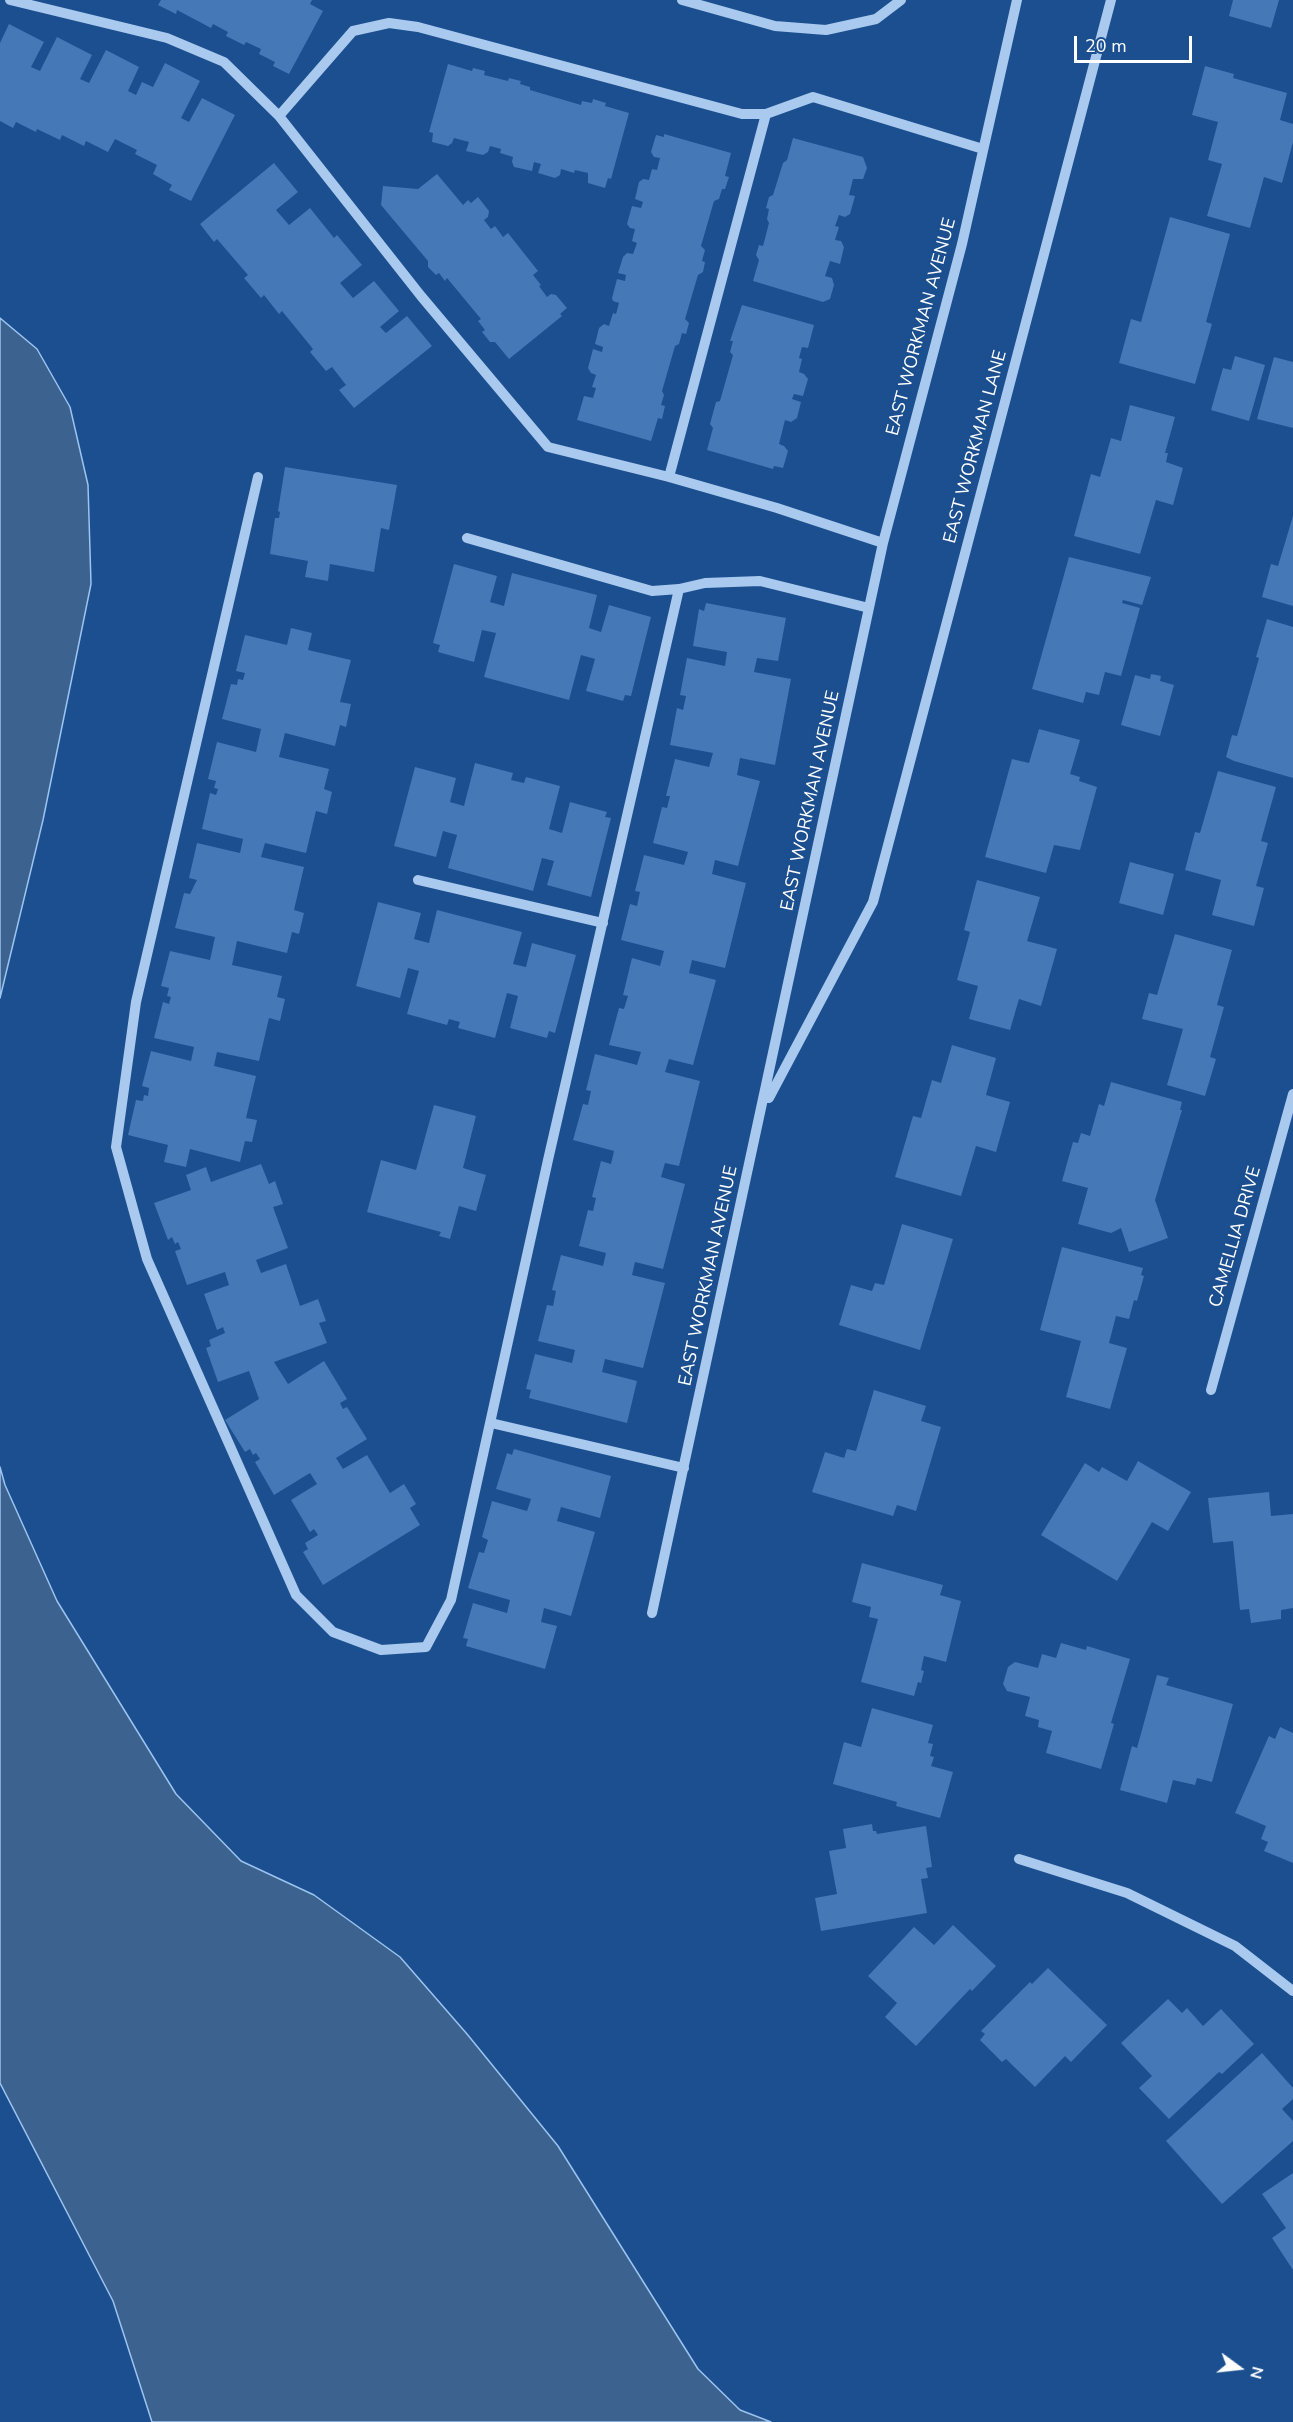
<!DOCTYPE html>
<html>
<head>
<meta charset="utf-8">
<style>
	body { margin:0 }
	#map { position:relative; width:1293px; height:2422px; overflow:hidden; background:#1b4f8f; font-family:"Nunito Sans",sans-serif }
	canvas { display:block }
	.north { position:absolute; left:1209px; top:2338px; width:60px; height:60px; -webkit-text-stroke:4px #1b4f8f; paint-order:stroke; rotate:105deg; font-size:16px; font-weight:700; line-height:24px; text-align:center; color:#fff }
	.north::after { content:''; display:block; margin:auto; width:21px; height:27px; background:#fff; clip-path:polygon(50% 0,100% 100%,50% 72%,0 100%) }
	.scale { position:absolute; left:1074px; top:36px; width:118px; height:27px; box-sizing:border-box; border:3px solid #fff; border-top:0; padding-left:8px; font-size:18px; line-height:21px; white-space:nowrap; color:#fff; -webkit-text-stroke:4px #1b4f8f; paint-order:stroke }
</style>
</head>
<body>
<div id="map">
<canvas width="1293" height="2422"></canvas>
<div class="north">N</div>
<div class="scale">20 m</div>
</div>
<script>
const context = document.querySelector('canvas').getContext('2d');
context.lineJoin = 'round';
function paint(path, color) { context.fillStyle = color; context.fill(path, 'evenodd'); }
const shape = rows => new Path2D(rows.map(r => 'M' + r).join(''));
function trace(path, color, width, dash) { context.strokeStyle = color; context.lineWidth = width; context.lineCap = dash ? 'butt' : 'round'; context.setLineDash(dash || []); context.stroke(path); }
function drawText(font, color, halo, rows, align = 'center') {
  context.font = font + ' "Nunito Sans",sans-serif'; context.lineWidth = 5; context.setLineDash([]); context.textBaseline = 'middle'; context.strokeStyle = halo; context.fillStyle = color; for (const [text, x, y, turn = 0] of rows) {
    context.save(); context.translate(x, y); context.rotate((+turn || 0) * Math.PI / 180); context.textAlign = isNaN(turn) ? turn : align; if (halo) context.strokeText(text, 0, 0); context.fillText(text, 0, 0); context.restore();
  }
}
const water = shape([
	[0,318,37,349,70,407,88,485,91,584,43,820,0,998,0,318],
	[0,1467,5,1485,57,1601,176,1794,241,1861,314,1895,400,1957,467,2034,558,2146,698,2369,740,2410,771,2422,152,2422,113,2301,0,2083,0,1467]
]);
paint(water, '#3c6290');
trace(water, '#9cc4f0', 1.5);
paint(shape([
	[161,0,312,0,310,4,323,11,289,74,273,66,275,62,259,54,261,49,246,42,244,45,226,36,228,32,213,24,211,28,177,10,176,14,158,5],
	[1233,0,1279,0,1271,28,1229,16],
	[9,24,44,42,31,67,40,71,57,37,92,55,80,79,89,83,106,50,139,67,128,91,136,95,142,82,153,87,165,63,200,81,181,118,189,122,202,98,235,115,191,201,169,190,172,185,153,174,157,165,135,154,137,150,115,139,108,152,86,141,84,146,62,135,60,140,37,129,36,132,16,122,13,128,0,121,0,43],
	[448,64,472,71,473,68,485,71,484,75,508,81,509,78,521,81,520,84,530,87,530,90,581,105,582,101,592,103,593,99,606,103,605,106,629,113,611,179,608,178,605,188,588,183,588,173,575,170,574,173,561,169,560,175,555,178,538,173,541,164,534,162,532,171,514,167,512,162,513,157,500,153,501,149,490,146,488,152,483,155,466,151,469,142,454,138,452,143,448,146,432,142,433,133,429,132],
	[1205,66,1234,74,1233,78,1287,93,1280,120,1293,124,1293,142,1282,183,1264,177,1250,228,1207,216,1222,164,1208,160,1218,122,1192,115],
	[664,134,731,153,725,176,729,177,725,189,722,189,719,199,714,201,701,246,705,250,702,261,705,262,703,272,698,275,685,319,689,323,686,334,682,333,679,344,675,346,662,391,664,395,661,405,665,406,662,419,658,418,651,441,577,420,584,396,593,398,596,388,592,387,596,375,591,373,588,368,593,349,602,352,603,347,595,344,599,328,604,324,609,326,613,313,616,314,619,303,613,301,612,298,617,279,625,281,626,275,618,273,623,257,627,253,633,254,637,243,632,241,635,229,630,228,627,224,632,206,641,208,643,202,635,199,639,182,643,179,649,180,652,169,657,170,660,158,654,157,651,152,656,135,664,137],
	[793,138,863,157,867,168,863,179,853,179,849,195,855,196,850,214,845,217,839,215,835,226,839,227,835,240,841,241,844,247,840,264,830,261,825,276,832,278,834,285,830,299,823,302,753,281,759,260,756,255,759,245,763,246,769,223,767,219,769,209,766,208,769,197,773,195,783,163,787,160],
	[274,163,298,192,276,210,289,225,310,208,334,238,337,235,362,265,340,283,353,298,374,281,399,311,380,327,386,333,407,316,432,346,354,408,339,390,346,385,332,367,326,371,310,352,313,349,282,311,279,314,264,295,261,298,244,278,248,275,217,239,214,242,200,224],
	[437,174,463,205,468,200,471,203,478,197,489,211,488,217,484,220,491,229,495,226,503,237,508,233,538,271,533,275,541,285,539,286,547,297,551,294,556,295,567,308,560,314,562,316,509,359,495,342,490,342,482,332,485,330,478,321,481,319,447,278,445,281,439,273,436,275,428,267,428,261,381,205,383,186,418,189],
	[1170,217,1230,234,1206,322,1212,324,1195,384,1119,363,1131,319,1141,322],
	[742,305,814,325,808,348,802,347,799,358,802,359,799,372,804,374,808,379,803,396,794,394,792,399,801,402,797,418,791,422,785,420,779,444,784,446,788,451,783,468,774,466,773,469,707,450,713,428,710,424,716,402,720,401,733,355,730,352,733,341,730,341],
	[1235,356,1265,365,1249,421,1211,410,1223,368,1231,370],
	[1274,357,1293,362,1293,428,1257,419],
	[1130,405,1175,417,1165,453,1168,453,1166,462,1183,468,1173,505,1156,500,1140,554,1074,536,1091,474,1100,477,1111,438,1121,441],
	[285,467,397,485,389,530,381,528,374,572,330,564,328,581,305,577,308,561,270,554,275,518,279,518,280,512,278,511],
	[1293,516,1293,606,1262,597,1271,564,1278,566],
	[1069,557,1151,577,1142,605,1123,600,1122,603,1140,608,1121,676,1105,672,1099,695,1086,692,1083,703,1032,689],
	[454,564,497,576,490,602,504,606,512,573,597,595,589,628,601,632,609,605,651,617,631,696,625,695,623,701,586,691,595,659,581,655,569,700,484,677,496,633,482,630,474,662,438,652,440,645,433,643],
	[706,603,786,618,778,661,757,658,754,672,791,679,775,765,740,758,737,775,760,781,738,866,715,860,712,874,746,883,725,968,692,960,689,973,716,980,693,1065,669,1059,665,1072,700,1081,679,1166,665,1163,661,1177,685,1184,663,1269,635,1262,632,1275,665,1283,643,1368,605,1359,602,1372,637,1381,627,1423,529,1398,531,1390,526,1389,535,1354,572,1363,575,1350,538,1341,547,1305,553,1306,556,1291,552,1290,561,1255,603,1266,606,1253,579,1246,588,1210,593,1211,596,1198,592,1197,601,1161,611,1164,614,1151,573,1140,583,1104,588,1105,591,1091,586,1090,595,1054,637,1065,641,1052,609,1045,619,1008,624,1009,628,996,623,995,632,958,660,966,664,951,621,940,630,904,637,906,640,892,635,891,644,855,684,865,688,852,653,843,662,807,667,808,670,796,666,796,675,759,709,767,713,753,670,745,677,708,683,710,686,696,680,695,687,658,725,666,727,652,693,646,699,609,704,611],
	[1267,619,1293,627,1293,778,1234,761,1226,757,1232,735,1237,736,1259,658,1256,657],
	[291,628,312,633,308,650,351,660,340,702,351,704,346,727,340,725,335,746,285,733,279,757,329,769,324,789,332,792,327,814,316,811,306,853,265,843,261,857,304,867,294,910,304,913,299,934,292,932,287,953,237,941,232,965,282,976,277,997,285,999,280,1021,269,1018,259,1061,217,1052,214,1066,256,1076,246,1118,257,1120,252,1142,245,1141,240,1162,190,1149,186,1167,164,1162,168,1145,128,1135,136,1100,143,1101,144,1095,148,1096,149,1088,142,1086,151,1051,191,1061,194,1047,154,1038,163,1002,169,1004,171,997,167,996,169,988,161,986,170,951,210,960,215,937,175,928,184,893,190,894,197,880,189,878,197,843,240,853,243,839,202,829,210,793,216,795,218,789,214,788,216,781,208,779,217,742,256,752,261,729,222,719,231,684,237,685,238,679,243,680,245,673,236,671,245,635,287,645],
	[1151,674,1161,676,1160,681,1174,685,1160,736,1121,725,1135,675,1150,679],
	[1039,729,1080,740,1070,774,1080,777,1079,781,1097,787,1080,850,1054,845,1046,873,985,857,1012,759,1029,763],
	[475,763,513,773,511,780,524,783,526,777,560,786,549,829,562,833,570,802,607,812,605,817,611,818,591,897,547,885,554,861,542,858,533,891,448,868,457,835,443,831,436,857,394,846,415,767,456,778,450,802,464,806],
	[1218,771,1276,787,1261,841,1268,843,1256,886,1264,888,1254,926,1212,915,1221,880,1185,870,1195,832,1200,833],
	[1130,862,1174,874,1163,915,1119,903],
	[977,880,1040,897,1027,941,1057,949,1041,1006,1019,999,1010,1030,969,1019,978,986,957,980,970,932,964,930],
	[378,902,421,913,414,939,429,943,437,910,522,932,513,964,526,967,532,943,576,955,555,1033,549,1031,547,1038,510,1028,518,996,507,993,495,1038,458,1028,460,1022,449,1019,447,1025,407,1014,419,971,408,968,400,998,356,986],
	[1175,934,1232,950,1217,1005,1224,1007,1210,1057,1216,1059,1205,1096,1167,1085,1183,1029,1142,1019,1149,993,1157,995],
	[952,1045,996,1058,986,1095,1010,1102,996,1152,976,1146,961,1196,895,1177,913,1116,921,1118,932,1080,941,1083],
	[1111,1082,1182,1102,1180,1110,1182,1110,1155,1200,1168,1238,1129,1252,1121,1228,1111,1233,1078,1224,1088,1188,1062,1181,1073,1142,1078,1143,1081,1133,1090,1136,1099,1104,1104,1106],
	[434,1105,476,1116,463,1168,486,1175,476,1211,459,1206,450,1239,439,1236,441,1232,367,1212,381,1160,416,1170],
	[261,1164,269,1184,275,1181,283,1204,273,1207,288,1248,256,1260,261,1273,286,1264,300,1306,318,1299,326,1321,319,1323,327,1343,274,1362,288,1384,324,1361,347,1399,340,1403,343,1409,347,1407,367,1439,336,1458,343,1469,367,1455,390,1493,404,1484,416,1504,410,1508,420,1525,323,1585,303,1552,308,1549,305,1543,318,1535,314,1529,310,1532,291,1500,317,1484,310,1473,274,1495,255,1462,260,1459,256,1453,253,1455,250,1449,245,1452,225,1420,259,1399,249,1371,218,1382,206,1348,211,1346,209,1340,225,1333,223,1327,217,1330,204,1294,229,1285,225,1272,187,1285,175,1251,181,1249,178,1242,175,1244,172,1237,168,1240,154,1203,191,1190,186,1175,206,1167,211,1182],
	[902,1224,953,1239,920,1350,839,1325,851,1285,872,1291,875,1283,884,1285],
	[1062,1247,1143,1268,1141,1275,1144,1276,1137,1301,1134,1300,1129,1319,1116,1316,1109,1343,1127,1348,1110,1409,1066,1397,1081,1341,1040,1330],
	[874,1390,926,1406,921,1421,941,1427,916,1511,897,1505,893,1516,812,1492,825,1452,844,1458,847,1449,856,1451],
	[514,1449,611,1476,600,1518,561,1507,557,1521,595,1532,571,1616,544,1608,541,1622,557,1626,545,1669,466,1646,468,1639,463,1638,473,1603,507,1613,510,1600,468,1588,479,1552,484,1553,488,1540,482,1537,492,1501,527,1511,531,1499,496,1489,507,1453,512,1455],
	[1138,1461,1191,1492,1168,1531,1152,1522,1117,1581,1041,1535,1085,1463,1099,1472,1102,1467,1127,1481],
	[1269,1492,1271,1516,1293,1514,1293,1608,1281,1610,1281,1619,1251,1623,1249,1609,1240,1610,1233,1541,1213,1543,1208,1498],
	[862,1563,943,1585,940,1595,961,1601,946,1662,924,1656,921,1670,924,1671,921,1683,918,1682,914,1696,861,1682,878,1619,869,1617,871,1607,852,1602],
	[1061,1643,1086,1650,1087,1646,1130,1659,1111,1723,1114,1724,1101,1769,1046,1753,1052,1731,1038,1727,1039,1720,1025,1716,1030,1697,1007,1691,1003,1684,1008,1667,1015,1662,1038,1668,1042,1654,1056,1658],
	[1157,1675,1169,1678,1166,1685,1233,1704,1212,1782,1197,1778,1195,1785,1173,1780,1167,1803,1120,1790,1132,1746,1137,1748],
	[872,1708,933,1725,928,1743,933,1744,930,1756,934,1757,931,1766,953,1772,940,1818,896,1806,897,1802,833,1784,844,1742,861,1747],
	[1280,1727,1293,1733,1293,1863,1264,1851,1268,1842,1261,1839,1266,1826,1235,1813,1269,1736,1275,1739],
	[872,1824,873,1831,876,1831,877,1834,926,1826,932,1867,926,1868,928,1878,921,1879,927,1913,821,1931,815,1898,837,1894,829,1851,846,1848,843,1829],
	[953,1925,996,1966,972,1991,970,1989,916,2046,885,2017,897,2003,868,1976,914,1927,934,1945],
	[1048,1968,1107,2025,1071,2062,1065,2056,1035,2087,1006,2059,1002,2062,980,2040,985,2034,981,2031,1030,1982,1032,1984],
	[1168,1999,1182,2013,1187,2008,1203,2026,1221,2009,1254,2044,1222,2074,1219,2072,1169,2119,1139,2088,1152,2076,1121,2043],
	[1262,2053,1293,2088,1293,2099,1282,2109,1293,2121,1293,2141,1222,2204,1166,2141],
	[1293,2173,1293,2270,1272,2238,1286,2228,1262,2194]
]), '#4478b7');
trace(shape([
	[10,0,167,38,224,62,279,116,421,296,548,447,669,477,777,508,883,543],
	[682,0,775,26,826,30,876,19,901,0],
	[279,116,353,31,389,23,418,27,742,114,766,114,813,97,983,149],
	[258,477,136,1002,116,1147,147,1259,296,1595,333,1632,381,1650,426,1647,451,1600,548,1160,679,589],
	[669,477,766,114],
	[467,538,652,591,679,589,705,583,760,581,869,608],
	[418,880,603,923],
	[769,1098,873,902,1111,0],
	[1211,1390,1293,1094],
	[491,1423,684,1468],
	[652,1613,883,543,962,244,1017,0],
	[1019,1859,1127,1893,1235,1946,1293,1991]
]), '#a9c9ee', 10);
drawText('18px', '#fff', '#1b4f8f', [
	["EAST WORKMAN AVENUE",922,327,-75],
	["EAST WORKMAN LANE",976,447,-75],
	["EAST WORKMAN AVENUE",811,801,-78],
	["CAMELLIA DRIVE",1236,1237,-74],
	["EAST WORKMAN AVENUE",709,1276,-78]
]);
</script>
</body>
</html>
